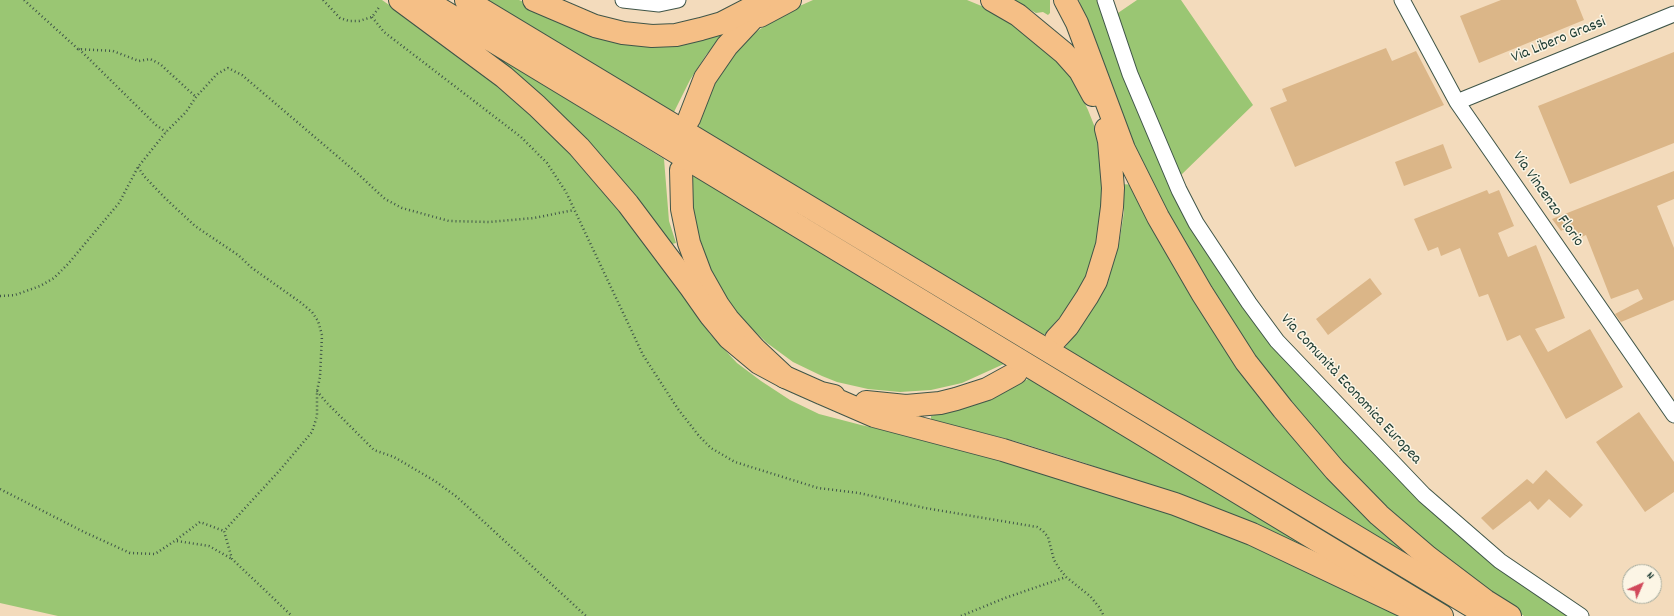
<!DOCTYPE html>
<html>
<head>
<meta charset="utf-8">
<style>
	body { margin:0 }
	#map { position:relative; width:1674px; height:616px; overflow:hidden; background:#f3dbbc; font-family:Dekko,sans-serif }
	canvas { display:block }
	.north { position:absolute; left:1622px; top:564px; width:40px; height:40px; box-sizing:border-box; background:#fcf5e5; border:1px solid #a4ab9e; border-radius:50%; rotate:45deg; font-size:11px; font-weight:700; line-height:16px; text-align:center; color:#1f3d34 }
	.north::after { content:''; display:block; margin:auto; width:14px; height:18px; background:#d1495b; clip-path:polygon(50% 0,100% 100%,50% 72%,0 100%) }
</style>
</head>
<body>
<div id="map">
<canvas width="1674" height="616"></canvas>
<div class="north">N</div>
</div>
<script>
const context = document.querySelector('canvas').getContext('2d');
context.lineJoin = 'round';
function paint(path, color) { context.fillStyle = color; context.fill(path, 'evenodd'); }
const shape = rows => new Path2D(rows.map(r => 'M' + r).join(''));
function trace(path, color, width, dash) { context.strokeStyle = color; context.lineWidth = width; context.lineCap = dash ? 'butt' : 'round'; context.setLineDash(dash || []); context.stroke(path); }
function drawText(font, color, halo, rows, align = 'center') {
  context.font = font + ' Dekko,sans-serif'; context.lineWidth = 3; context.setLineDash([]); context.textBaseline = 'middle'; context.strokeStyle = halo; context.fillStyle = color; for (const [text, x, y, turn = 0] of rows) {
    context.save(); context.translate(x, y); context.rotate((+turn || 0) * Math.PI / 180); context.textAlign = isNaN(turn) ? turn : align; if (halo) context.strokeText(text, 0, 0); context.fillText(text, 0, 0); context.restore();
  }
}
paint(shape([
	[0,0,382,0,493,77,563,146,625,217,687,299,710,334,737,363,761,381,790,400,819,414,861,425,951,445,1221,530,1408,616,58,616,0,603],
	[485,0,519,0,594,33,727,31,706,55,690,80,674,112],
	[813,0,967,0,984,7,1013,23,1054,56,1074,81,1088,110,1094,125,1097,139,1103,170,1102,219,1090,267,1083,282,1066,310,1044,335,699,128,702,111,708,96,716,82,734,55,756,32,784,13],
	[1014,0,1050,0,1050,13,1048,15,1043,12,1036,13],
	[1079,0,1098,0,1183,210,1364,439,1571,616,1524,616,1472,581,1373,500,1245,349,1182,247,1125,129,1099,62],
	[1137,0,1181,0,1253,105,1180,176,1168,154,1115,15],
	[477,44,664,159,669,221,676,243,668,245],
	[692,174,1006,363,962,383,931,390,900,392,868,389,837,382,822,376,793,362,767,343,744,321,725,296,717,282,710,268,699,238,693,206],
	[1122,184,1134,185,1233,358,1422,562,1414,562,1064,349,1095,304,1110,273,1119,244,1124,212],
	[1030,378,1352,570,1227,515,1085,463,1015,441,967,429,931,422,931,416,967,407,1000,394]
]), '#9ac673');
paint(shape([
	[1501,0,1576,0,1584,20,1479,63,1460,16],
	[1386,48,1392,61,1416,51,1444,105,1295,167,1270,108,1287,101,1282,89],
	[1674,52,1674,143,1570,184,1538,106],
	[1443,144,1452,168,1404,186,1395,162],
	[1674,171,1674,199,1657,206,1674,248,1674,300,1621,322,1615,314,1643,299,1638,289,1611,299,1586,235,1577,239,1567,227,1561,231,1552,219],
	[1487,190,1489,194,1499,190,1514,226,1498,233,1508,257,1536,245,1565,318,1535,329,1548,352,1590,329,1623,387,1566,419,1520,335,1507,341,1488,294,1479,297,1460,248,1441,256,1438,247,1428,251,1414,219],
	[1370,278,1382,294,1328,335,1316,319],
	[1639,412,1674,462,1674,492,1645,512,1596,442],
	[1546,470,1583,505,1570,518,1549,499,1538,510,1530,501,1493,530,1481,518,1527,479,1533,484]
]), '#dbb688');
const street = shape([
	[623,0,659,4,678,0],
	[1105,0,1130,74,1179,190,1196,223,1249,303,1277,341,1424,495,1500,561,1581,616],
	[1402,0,1457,102,1674,415],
	[1457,102,1674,14]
]);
const primary = shape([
	[992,0,1018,15,1064,53,1080,71,1093,95],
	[1065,0,1077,23,1124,149,1158,217,1202,293,1246,362,1283,409,1335,470,1379,515,1428,557,1486,601,1510,616],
	[760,16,790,0],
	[689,119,705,78,727,46,770,0],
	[681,170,682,209,689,243,701,275,718,305,728,319,755,349,785,377,821,393,834,396],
	[1056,339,1068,326,1087,297,1096,281,1107,245,1112,207,1113,188,1109,141,1106,129],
	[821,393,874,416,1003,450,1175,504,1252,534,1408,608,1422,616],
	[866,402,906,406,940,403,956,399,987,389,1016,373]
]);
const highway = shape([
	[400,0,504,77,537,106,579,147,628,204,691,288,710,315,729,338,759,363,785,377],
	[425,0,1442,616],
	[466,0,1488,616],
	[534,0,595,26,623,33,652,36,676,35,701,29,722,23,749,9,761,0]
]);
trace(street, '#3f5548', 17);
trace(primary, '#3f5548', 24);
trace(highway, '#3f5548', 24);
trace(shape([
	[24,0,78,49,113,51,139,61,150,59,160,64,196,97],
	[323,0,340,18,349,21,359,21,372,17,380,6],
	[372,17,384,32,521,137,547,163,566,192,643,355,678,409,699,436,711,448,735,462,818,488,859,493,925,508,1037,527,1043,531,1048,537,1054,560,1059,568,1066,577,1090,596,1099,607,1104,616],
	[79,49,156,125,166,132],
	[138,167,144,176,164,197,195,226,238,255,252,268,300,302,312,312,318,321,322,335,320,377,317,391,317,416,312,432,280,470,224,531,232,559,292,616],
	[0,296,15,295,40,286,54,278,68,264,119,203,138,167,166,132,186,112,196,97,217,74,228,68,242,75,357,173,385,199,402,208,449,221,489,222,534,218,574,210],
	[317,391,326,402,374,450,394,457,435,481,457,497,586,616],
	[0,489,84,532,130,553,155,554,176,540,200,522,224,531],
	[177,541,209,546,232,559],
	[961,616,1005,598,1066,577]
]), '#3f5548', 2.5, [1, 3]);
trace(street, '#fff', 15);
trace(primary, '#f5bf86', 22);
trace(highway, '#f5bf86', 22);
drawText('16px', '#1f3d34', '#fcf5e5', [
	["Via Libero Grassi",1559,41,-22],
	["Via Vincenzo Florio",1547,200,55],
	["Via Comunità Economica Europea",1350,390,47]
]);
</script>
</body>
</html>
